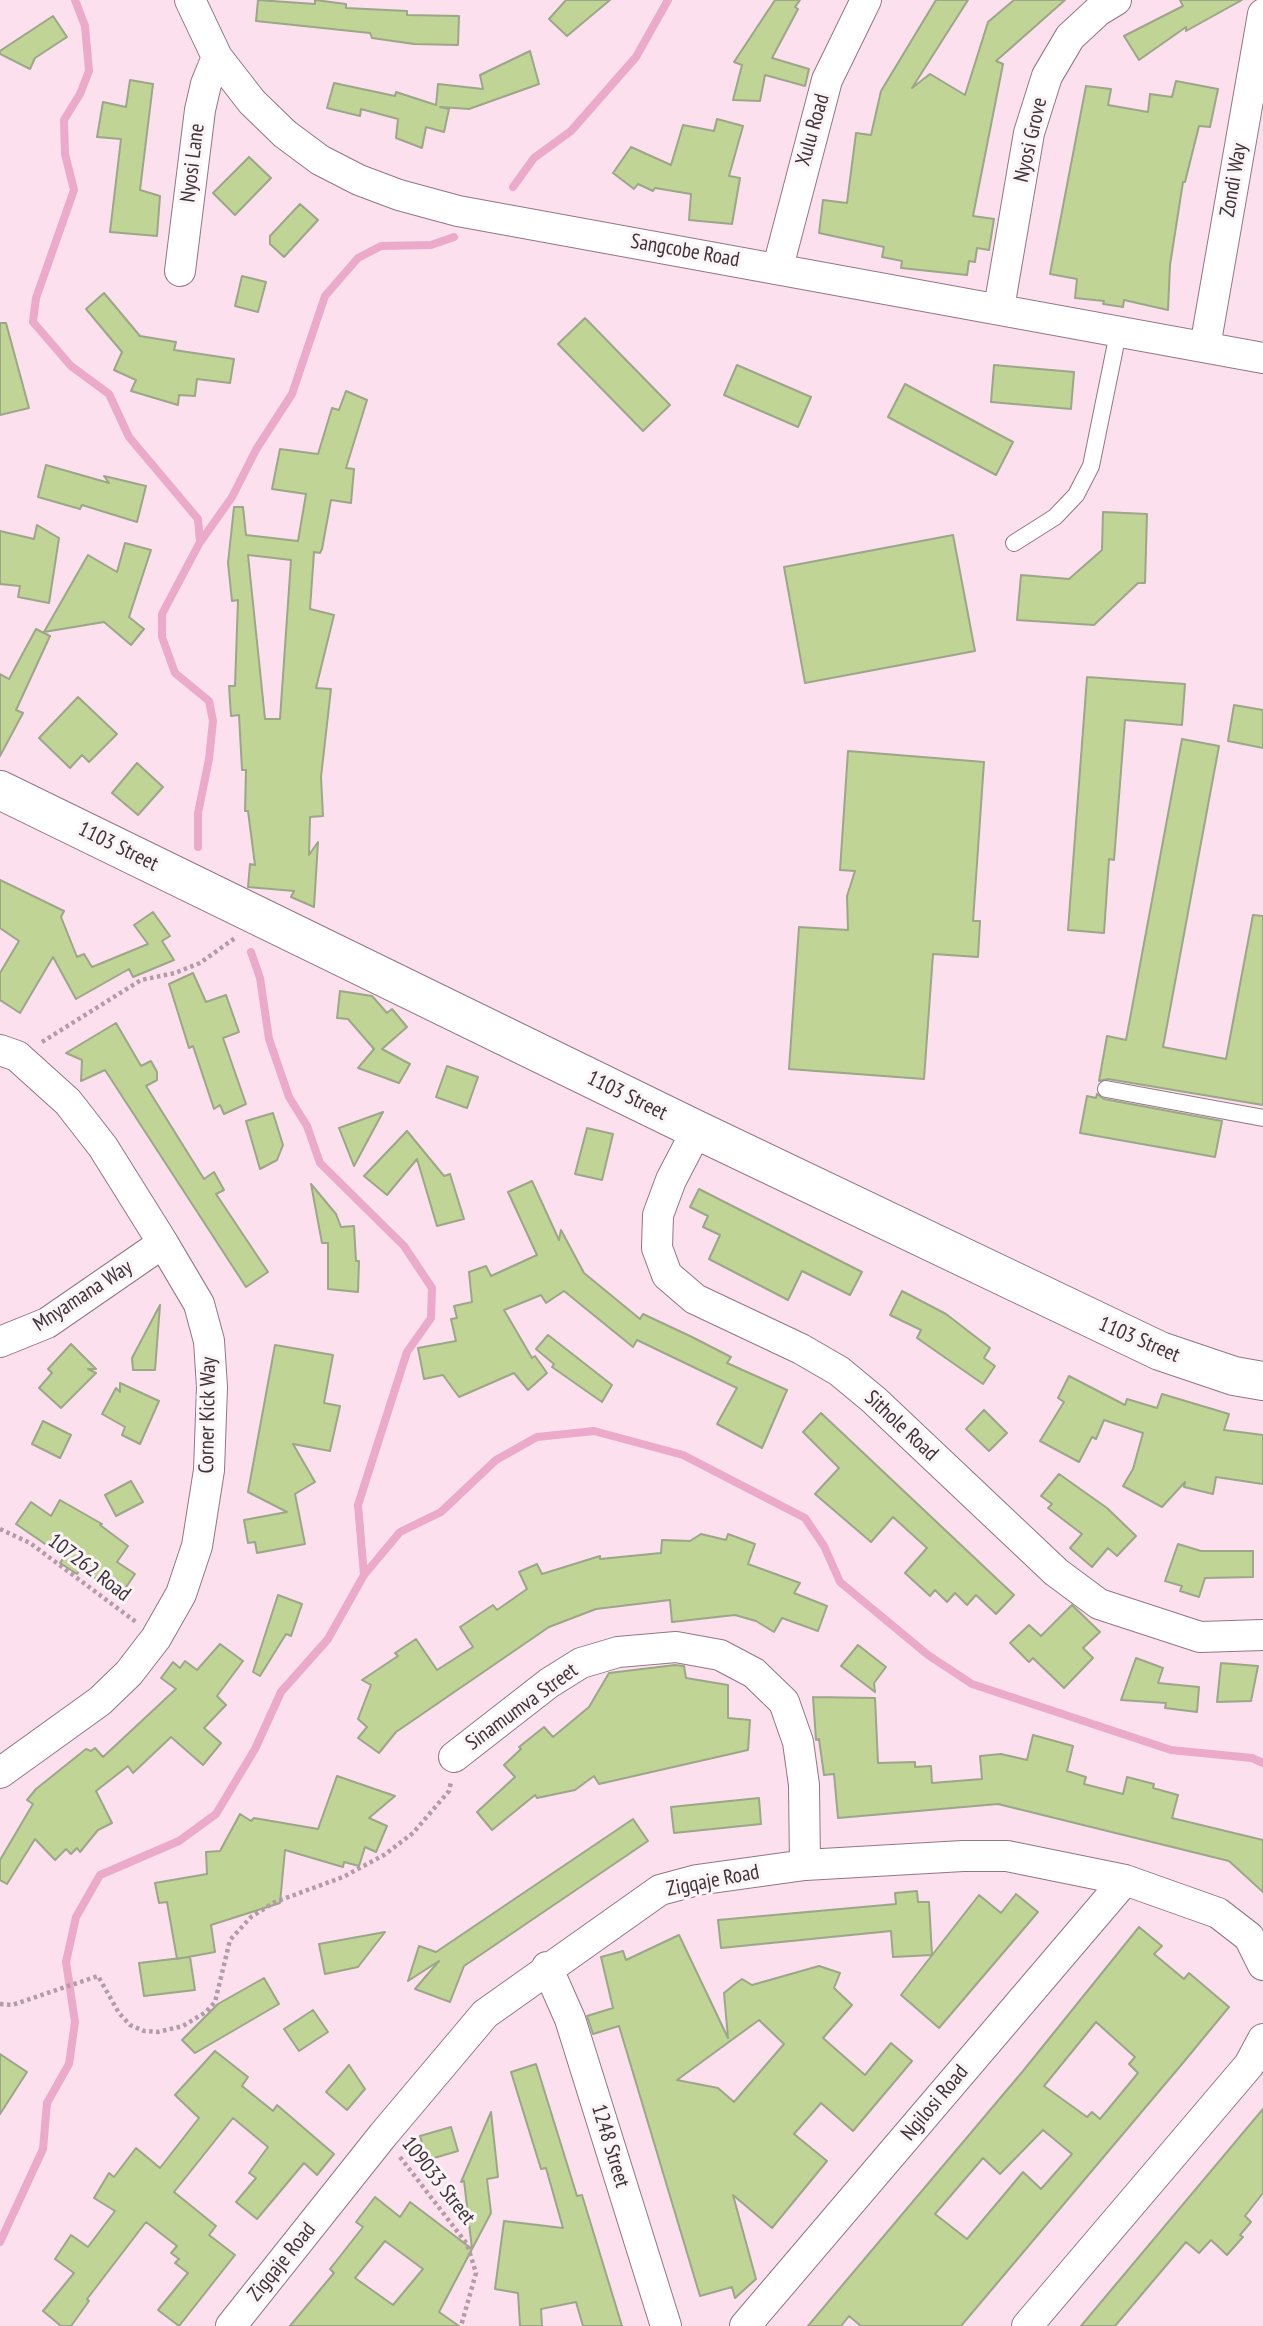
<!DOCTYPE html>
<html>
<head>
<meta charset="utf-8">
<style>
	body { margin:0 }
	canvas { display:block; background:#fce0ed }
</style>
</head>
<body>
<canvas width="1263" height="2326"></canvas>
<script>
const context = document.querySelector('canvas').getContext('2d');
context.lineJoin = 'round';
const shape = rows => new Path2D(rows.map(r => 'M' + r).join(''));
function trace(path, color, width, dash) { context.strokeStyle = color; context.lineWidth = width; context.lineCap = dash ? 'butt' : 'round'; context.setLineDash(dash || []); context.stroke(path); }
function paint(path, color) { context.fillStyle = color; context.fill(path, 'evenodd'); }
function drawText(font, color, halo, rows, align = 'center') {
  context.font = font + ' "PT Sans Narrow",sans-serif'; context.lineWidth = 6; context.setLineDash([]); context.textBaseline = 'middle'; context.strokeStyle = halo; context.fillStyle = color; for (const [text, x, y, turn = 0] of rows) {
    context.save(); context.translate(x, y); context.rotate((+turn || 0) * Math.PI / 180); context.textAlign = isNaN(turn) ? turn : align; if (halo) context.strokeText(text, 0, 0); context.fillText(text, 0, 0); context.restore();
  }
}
trace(shape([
	[75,0,85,26,89,71,80,94,64,120,65,154,74,190,36,298,33,322,71,366,109,394,129,437,198,519,200,542,162,614,162,637,175,673,209,701,213,721,209,759,198,813,198,847],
	[513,187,534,158,571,131,636,57,668,0],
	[201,541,232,497,257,448,292,394,325,296,358,258,381,246,431,245,454,237],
	[251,952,260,978,269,1039,289,1097,307,1126,320,1163,404,1246,432,1288,431,1318,407,1352,358,1505,364,1575],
	[0,2242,43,2149,47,2103,69,2064,75,2022,66,1962,76,1917,100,1875,179,1841,216,1814,255,1749,281,1692,328,1639,364,1575,400,1532,441,1512,496,1460,537,1437,594,1431,683,1455,805,1518,824,1546,840,1582,928,1655,972,1684,1171,1750,1252,1758,1263,1763]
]), '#ebaac9', 8);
const building = shape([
	[258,0,315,4,315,0,346,4,346,8,407,11,407,15,459,16,458,45,414,44,372,38,370,33,256,21,258,0],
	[566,0,610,0,567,36,549,19,566,0],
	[775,0,800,0,795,7,798,9,772,58,809,69,805,86,765,75,760,101,733,100,742,65,734,62,775,0],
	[936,0,968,0,912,88,930,74,965,95,988,22,1014,0,1065,0,996,61,1003,64,973,216,994,219,989,250,977,248,975,262,969,261,967,275,901,268,902,261,882,257,884,247,819,233,823,200,847,203,856,133,871,135,881,91,936,0],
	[1180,0,1242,0,1186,31,1186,27,1139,60,1124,36,1183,6,1180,0],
	[53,16,67,37,35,58,30,69,0,54,0,51,53,16],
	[530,51,539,84,469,109,440,107,449,109,444,132,426,127,422,148,396,138,398,119,361,109,360,116,327,108,334,83,395,96,396,92,436,105,438,84,483,89,480,75,530,51],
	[130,80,153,84,140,190,160,196,157,236,110,232,121,139,97,137,103,102,126,107,130,80],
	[1176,81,1218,89,1210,127,1199,126,1185,182,1183,182,1170,265,1168,310,1124,300,1123,307,1103,304,1104,301,1075,298,1077,279,1050,274,1086,86,1111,89,1108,105,1148,112,1150,94,1172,97,1176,81],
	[717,119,743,126,729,176,740,178,732,224,689,220,691,194,655,188,653,191,638,184,634,189,613,173,631,147,671,165,683,125,714,131,717,119],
	[249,157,271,178,235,215,213,193,249,157],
	[300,204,318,220,284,257,270,244,270,236,300,204],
	[242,276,266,282,258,312,235,306,242,276],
	[104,293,140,336,176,342,174,350,234,359,230,383,197,379,195,396,179,395,178,405,131,391,136,380,114,370,122,352,86,309,104,293],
	[585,318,670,405,643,431,558,344,585,318],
	[0,323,6,323,29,408,0,415,0,323],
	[737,365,811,397,798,427,724,395,737,365],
	[994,365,1074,372,1071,409,991,402,994,365],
	[905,384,1013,442,996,475,888,417,905,384],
	[346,391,367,400,346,468,354,469,351,503,331,500,322,549,320,553,314,552,310,609,334,615,316,688,331,689,321,777,323,816,310,817,309,855,318,842,314,907,291,897,294,891,248,887,250,864,255,865,248,811,245,811,246,770,242,770,239,715,231,716,229,686,235,686,238,600,232,601,228,563,234,507,243,507,246,535,298,541,306,494,272,489,280,449,318,454,332,408,339,410,346,391],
	[248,555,291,560,280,719,265,719,248,555],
	[46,465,109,483,104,476,146,486,137,522,82,505,80,509,38,497,46,465],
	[1103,512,1147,514,1145,583,1138,583,1094,625,1017,620,1021,575,1069,579,1102,550,1103,512],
	[37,525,59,538,49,603,18,597,20,586,0,584,0,531,34,539,37,525],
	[953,535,975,651,805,683,784,567,953,535],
	[125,543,151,550,129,617,144,629,131,645,104,622,44,632,88,555,117,572,125,543],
	[36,629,50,636,16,710,23,713,0,756,0,674,9,679,36,629],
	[1087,677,1185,684,1182,725,1125,720,1114,860,1109,859,1104,933,1068,930,1087,677],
	[78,697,117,734,89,762,82,755,70,768,39,738,78,697],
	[1234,705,1263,710,1263,748,1228,741,1234,705],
	[1182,739,1219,746,1163,1047,1226,1059,1253,915,1263,916,1263,1105,1108,1079,1099,1081,1107,1036,1126,1040,1182,739],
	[848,751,984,762,973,921,980,921,978,957,933,954,924,1079,789,1069,799,927,848,930,847,896,855,871,840,870,848,751],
	[137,763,163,787,138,815,112,793,137,763],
	[0,880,64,911,61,917,77,957,84,954,92,967,148,944,134,925,153,912,170,936,162,941,174,960,133,977,129,969,76,999,53,957,20,1013,0,1000,0,973,19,941,0,928,0,880],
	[193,973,206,1002,226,995,239,1032,223,1038,246,1104,224,1114,220,1105,214,1109,193,1046,189,1048,169,984,193,973],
	[340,991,372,996,387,1013,392,1009,407,1027,382,1049,410,1064,399,1083,358,1068,374,1049,348,1019,337,1018,340,991],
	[116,1023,141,1066,151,1061,157,1072,157,1080,146,1086,204,1179,214,1172,224,1190,216,1194,268,1272,246,1287,105,1070,81,1081,82,1060,66,1053,116,1023],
	[447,1066,478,1077,467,1108,436,1097,447,1066],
	[1097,1094,1104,1099,1222,1121,1215,1157,1080,1133,1087,1096,1096,1098,1097,1094],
	[383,1112,354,1166,339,1128,383,1112],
	[273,1113,283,1145,277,1160,260,1169,246,1121,273,1113],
	[587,1128,613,1134,602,1180,575,1174,587,1128],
	[407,1131,444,1176,450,1174,464,1219,437,1226,417,1159,387,1195,364,1176,407,1131],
	[532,1181,559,1240,561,1230,584,1273,640,1319,643,1314,692,1337,731,1357,727,1363,787,1390,762,1448,717,1424,737,1388,637,1340,633,1347,564,1291,546,1303,541,1295,504,1310,532,1358,535,1356,547,1373,528,1390,514,1373,459,1397,443,1375,424,1379,418,1348,456,1341,451,1319,457,1318,454,1306,472,1302,469,1272,486,1266,491,1276,537,1255,508,1192,532,1181],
	[311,1184,336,1214,341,1227,354,1226,356,1261,359,1261,358,1292,328,1289,328,1243,322,1243,311,1184],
	[699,1189,862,1272,850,1295,802,1271,788,1300,709,1259,720,1235,703,1227,708,1216,690,1207,699,1189],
	[902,1291,946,1314,990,1348,984,1358,995,1366,983,1384,917,1338,921,1330,890,1315,902,1291],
	[160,1305,155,1370,133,1370,132,1358,160,1305],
	[548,1335,612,1385,602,1402,552,1367,554,1364,536,1349,548,1335],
	[71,1344,96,1369,88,1369,96,1373,61,1408,39,1388,52,1373,48,1369,71,1344],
	[275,1345,333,1355,324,1403,340,1406,330,1451,293,1444,315,1482,295,1494,305,1544,257,1553,255,1542,248,1543,244,1520,287,1512,248,1492,275,1345],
	[1069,1376,1125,1405,1127,1399,1157,1408,1162,1394,1229,1414,1224,1430,1263,1435,1263,1484,1216,1477,1213,1494,1184,1487,1185,1482,1162,1507,1123,1486,1133,1469,1143,1433,1104,1420,1096,1439,1092,1437,1079,1462,1040,1441,1064,1402,1058,1398,1069,1376],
	[120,1383,159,1401,140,1444,122,1435,125,1427,102,1414,116,1388,120,1392,120,1383],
	[984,1410,1007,1433,989,1451,966,1429,984,1410],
	[821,1413,1014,1595,996,1614,976,1595,967,1605,955,1593,947,1602,935,1590,930,1596,905,1573,927,1548,893,1517,871,1542,815,1494,839,1468,803,1432,821,1413],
	[43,1421,71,1435,60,1458,32,1444,43,1421],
	[1059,1474,1107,1508,1136,1536,1117,1556,1108,1548,1092,1567,1070,1548,1082,1534,1048,1508,1052,1504,1041,1496,1059,1474],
	[131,1481,143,1502,116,1516,105,1495,131,1481],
	[60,1500,102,1524,100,1525,128,1546,117,1562,135,1574,120,1596,81,1568,77,1574,60,1563,64,1557,16,1524,31,1502,51,1516,60,1500],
	[701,1534,726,1540,728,1534,755,1544,748,1564,800,1583,794,1593,827,1606,818,1631,782,1618,774,1632,756,1621,735,1615,672,1622,670,1600,596,1609,549,1627,396,1732,379,1753,358,1738,367,1727,358,1719,371,1685,362,1680,398,1656,395,1653,416,1639,437,1670,473,1647,460,1627,493,1605,497,1610,527,1589,519,1572,537,1564,542,1574,600,1556,600,1559,661,1553,662,1540,690,1541,701,1534],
	[1178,1544,1201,1551,1253,1551,1253,1577,1205,1578,1199,1597,1180,1591,1182,1586,1165,1581,1178,1544],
	[278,1595,302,1604,291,1636,286,1634,260,1676,253,1672,278,1595],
	[1072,1605,1100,1632,1083,1648,1093,1658,1064,1688,1033,1658,1029,1662,1010,1643,1029,1625,1041,1636,1072,1605],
	[220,1644,243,1661,217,1696,226,1705,204,1728,221,1743,203,1765,171,1737,133,1773,128,1766,96,1791,112,1823,98,1830,80,1852,77,1848,71,1854,66,1849,55,1860,35,1839,7,1884,0,1880,0,1860,33,1804,27,1800,36,1789,86,1749,91,1751,95,1748,103,1757,176,1689,161,1678,173,1662,180,1668,185,1661,197,1670,220,1644],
	[858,1645,886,1667,874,1683,875,1692,841,1666,858,1645],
	[1136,1658,1163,1668,1158,1683,1199,1687,1197,1712,1165,1708,1166,1703,1121,1700,1136,1658],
	[1221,1663,1258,1666,1251,1701,1217,1702,1221,1663],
	[675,1665,684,1666,686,1678,728,1685,728,1718,750,1720,748,1750,599,1784,594,1776,575,1790,537,1798,535,1795,492,1830,477,1812,515,1777,504,1765,521,1749,519,1747,544,1727,553,1737,589,1707,609,1673,675,1665],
	[813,1697,875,1698,878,1763,915,1762,915,1767,931,1766,932,1783,982,1779,980,1756,1001,1754,1027,1760,1033,1735,1073,1746,1067,1771,1086,1777,1084,1784,1123,1794,1127,1777,1154,1784,1153,1788,1178,1795,1172,1818,1263,1840,1263,1892,1229,1861,998,1804,838,1818,834,1774,824,1775,819,1739,816,1740,813,1697],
	[337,1776,395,1796,369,1818,387,1826,376,1852,365,1847,359,1866,344,1862,343,1867,285,1850,280,1903,211,1925,215,1952,177,1959,167,1902,159,1903,155,1883,207,1874,206,1852,220,1851,240,1814,251,1821,254,1818,318,1829,337,1776],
	[759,1798,761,1824,674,1833,671,1807,759,1798],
	[633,1819,648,1841,464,1966,450,2002,415,1989,439,1961,408,1981,419,1946,436,1952,633,1819],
	[917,1891,918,1902,929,1902,932,1955,893,1957,891,1931,721,1948,718,1920,896,1904,895,1893,917,1891],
	[1016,1894,1038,1912,939,2028,901,1995,979,1895,1001,1913,1016,1894],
	[1139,1927,1162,1946,1154,1954,1184,1979,1189,1973,1229,2007,1182,2064,961,2326,861,2326,849,2316,841,2326,808,2326,1023,2071,1139,1927],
	[1096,2022,1135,2057,1129,2064,1138,2073,1100,2119,1092,2112,1087,2117,1044,2086,1096,2022],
	[1043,2130,1072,2154,1041,2189,1023,2172,967,2239,935,2214,983,2158,1000,2174,1043,2130],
	[385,1932,358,1967,325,1974,319,1944,385,1932],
	[679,1935,728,2038,724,1993,735,1984,742,1979,752,1985,819,1966,840,1973,834,1988,852,2005,823,2038,865,2075,891,2043,912,2061,853,2131,821,2103,794,2134,827,2161,772,2228,733,2195,756,2279,735,2298,732,2287,700,2296,619,2026,593,2034,587,2016,613,2008,601,1957,623,1951,626,1960,679,1935],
	[759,2020,784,2044,734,2102,718,2088,677,2080,759,2020],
	[190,1957,195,1990,144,1996,139,1963,190,1957],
	[264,1978,279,2004,195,2053,182,2040,218,2004,264,1978],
	[313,2010,328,2032,299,2051,284,2029,313,2010],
	[215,2051,248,2077,242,2086,273,2111,277,2105,334,2154,317,2175,304,2163,257,2219,236,2202,256,2178,249,2173,268,2147,233,2118,174,2192,216,2226,209,2235,235,2255,179,2326,158,2310,188,2273,175,2263,179,2259,171,2253,177,2246,146,2222,87,2299,89,2301,71,2326,61,2326,43,2311,74,2273,55,2259,71,2235,88,2247,115,2211,94,2198,109,2173,114,2177,136,2148,160,2168,199,2118,175,2095,215,2051],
	[0,2054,27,2072,0,2114,0,2054],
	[536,2064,577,2196,582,2195,622,2326,583,2326,576,2302,541,2309,542,2326,520,2326,518,2293,495,2289,504,2221,563,2228,546,2168,541,2169,511,2072,536,2064],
	[349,2065,365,2089,347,2110,326,2092,349,2065],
	[1263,2109,1263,2193,1245,2216,1251,2222,1240,2235,1243,2237,1227,2255,1211,2240,1199,2253,1186,2242,1115,2326,1081,2326,1263,2109],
	[491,2112,498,2177,487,2179,491,2213,472,2249,464,2181,461,2182,491,2112],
	[451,2127,458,2151,427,2160,420,2136,451,2127],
	[375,2197,400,2217,410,2202,472,2249,439,2312,459,2326,290,2326,334,2273,330,2269,363,2227,356,2222,375,2197],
	[385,2241,423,2269,393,2305,355,2278,385,2241]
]);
paint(building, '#bfd495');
trace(building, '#9ca689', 2);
const lane = shape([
	[1014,543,1055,517,1076,495,1091,466,1118,333],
	[1106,1089,1263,1118]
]);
const street = shape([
	[190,0,217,57,252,102,285,134,320,160,359,180,399,195,458,211,1263,358],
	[778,267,827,80,866,0],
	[180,271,200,110,206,84,217,57],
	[999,308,1029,133,1047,76,1070,37,1098,11,1116,0],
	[1205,347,1263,14],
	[0,1050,17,1056,68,1102,103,1147,163,1243,199,1304,209,1341,212,1387,209,1470,197,1546,181,1594,156,1638,129,1673,100,1701,0,1773],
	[697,1130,671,1180,658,1215,657,1248,667,1275,695,1299,801,1349,839,1371,874,1400,1056,1572,1099,1604,1200,1637,1263,1635],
	[0,1342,47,1323,163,1243],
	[454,1757,549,1683,581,1663,618,1652,676,1647,720,1655,754,1673,784,1702,798,1742,804,1785,805,1865],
	[547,1967,570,2019,666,2326],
	[231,2326,383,2135,485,2014,660,1890,697,1880,805,1865,963,1856,1007,1856,1125,1880,1218,1913,1249,1937,1263,1965],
	[745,2326,1125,1880],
	[1027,2326,1249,2065,1263,2039]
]);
const secondary = shape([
	[0,790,697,1130,1160,1351,1234,1376,1263,1381]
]);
trace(lane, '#947684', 18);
trace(street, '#947684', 32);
trace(secondary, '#947684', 40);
trace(shape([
	[42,1042,141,980,175,973,200,963,235,938],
	[0,1529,30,1543,136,1622],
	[0,2004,12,2005,98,1976,119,2013,130,2025,144,2031,158,2032,183,2026,206,2012,215,2002,230,1940,251,1917,275,1902,343,1877,384,1855,413,1833,449,1791,451,1782],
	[400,2157,467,2244,476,2273,461,2326]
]), '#b29ca6', 4.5, [3.5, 3.5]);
trace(lane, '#fff', 16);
trace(street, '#fff', 30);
trace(secondary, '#fff', 38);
drawText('21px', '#3f3238', '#fbf4f7', [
	["Xulu Road",813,130,-74],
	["Nyosi Grove",1031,140,-77],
	["Nyosi Lane",193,163,-83],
	["Zondi Way",1234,180,-80],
	["Sangcobe Road",685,251,10],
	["1103 Street",118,847,26],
	["1103 Street",627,1096,26],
	["Mnyamana Way",83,1296,-33],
	["1103 Street",1139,1340,23],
	["Corner Kick Way",208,1415,-89],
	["Sithole Road",901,1426,43],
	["107262 Road",89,1568,37],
	["Sinamumva Street",522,1707,-36],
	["Zigqaje Road",713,1881,-11],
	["Ngilosi Road",935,2103,-50],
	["1248 Street",610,2146,73],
	["109033 Street",438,2181,52],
	["Zigqaje Road",282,2262,-51]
]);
</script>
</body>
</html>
